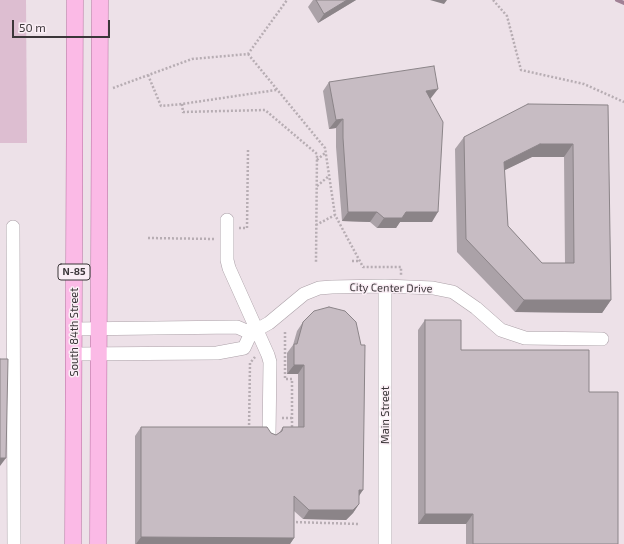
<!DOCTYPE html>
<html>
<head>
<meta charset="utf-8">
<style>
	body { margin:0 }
	#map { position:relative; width:624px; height:544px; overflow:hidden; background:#ede1e8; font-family:"Exo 2",sans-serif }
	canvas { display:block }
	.scale { position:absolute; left:12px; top:20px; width:98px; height:18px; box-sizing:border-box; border:2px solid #3b3639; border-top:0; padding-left:5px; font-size:12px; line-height:14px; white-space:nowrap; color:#3b3639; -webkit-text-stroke:3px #faeef5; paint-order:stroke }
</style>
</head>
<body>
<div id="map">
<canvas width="624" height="544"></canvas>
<div class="scale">50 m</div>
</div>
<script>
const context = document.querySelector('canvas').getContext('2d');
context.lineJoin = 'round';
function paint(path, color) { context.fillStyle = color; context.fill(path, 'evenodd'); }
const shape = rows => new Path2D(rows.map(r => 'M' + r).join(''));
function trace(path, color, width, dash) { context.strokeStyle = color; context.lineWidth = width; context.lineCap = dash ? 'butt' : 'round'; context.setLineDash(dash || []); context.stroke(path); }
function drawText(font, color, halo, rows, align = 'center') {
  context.font = font + ' "Exo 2",sans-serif'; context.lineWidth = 3; context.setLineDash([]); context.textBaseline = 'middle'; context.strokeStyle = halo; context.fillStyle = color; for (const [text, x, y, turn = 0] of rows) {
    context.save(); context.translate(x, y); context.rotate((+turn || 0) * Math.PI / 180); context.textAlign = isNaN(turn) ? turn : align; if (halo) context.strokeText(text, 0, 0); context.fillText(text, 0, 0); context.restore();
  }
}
paint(shape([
	[0,0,26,0,27,143,0,143]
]), '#ddbed1');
trace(shape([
	[617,0,624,3]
]), '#a18195', 4);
const minor = shape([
	[227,220,227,260,229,268,268,355,270,362,269,436],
	[13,227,14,544],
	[74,329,237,327,251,333],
	[74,354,217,353,244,348,251,333,269,323,304,294,319,288,332,287,385,286,433,288,453,292,476,308,501,330,525,338,602,339],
	[385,544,385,286]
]);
const major = shape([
	[73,544,75,0],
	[98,544,100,0]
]);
trace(minor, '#aca1a8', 14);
trace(major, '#b66e9f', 17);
trace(shape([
	[493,0,507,16,521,70,584,84,624,102],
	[248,54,325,148,335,215,363,267,401,267,401,275],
	[148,75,161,106,182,104,276,90],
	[113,88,192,59,248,54,287,0],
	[182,104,183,112,265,110,317,154,316,262],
	[317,160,325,153],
	[317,186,329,176],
	[316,225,335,215],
	[239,228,247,228,248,150],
	[148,238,216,239],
	[352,261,360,261],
	[285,332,285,379,292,379,292,429],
	[282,418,292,418],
	[249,429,250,363,255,357],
	[292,522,360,524]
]), '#b7adb3', 2.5, [2, 2]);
trace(minor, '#fff', 13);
trace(major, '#fbbae6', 16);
paint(shape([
	[313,0,356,0,318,23,308,7],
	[329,82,431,98,430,99,432,222,400,222,396,228,377,228,370,222,342,221,336,147,336,128,329,129,323,91],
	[608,105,611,300,602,313,515,312,457,252,455,149,464,137],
	[532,157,564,157,565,263,542,263,508,226,504,170],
	[425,320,461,350,589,392,618,544,466,544,466,524,418,524,418,330],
	[303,322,359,496,359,504,353,513,346,520,303,519,294,511,294,538,290,544,135,544,135,436,141,427,271,433,276,435,279,433,283,427,298,427,298,374,287,374,287,353,293,345,297,331]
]), '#aba2a8');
paint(shape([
	[347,0,356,0,318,23,324,14],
	[430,0,447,0,444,4],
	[438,89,431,98,420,100,426,91],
	[343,119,336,128,329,129,336,120],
	[540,144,573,144,564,157,532,157,495,175,504,162],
	[348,212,377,212,370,222,342,221],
	[406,212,438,212,432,222,400,222,396,228,377,228,384,218],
	[524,300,611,300,602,313,515,312],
	[294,365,304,365,298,374,287,374],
	[0,458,6,458,0,466],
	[359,490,363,490,357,499],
	[359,504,353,513,346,520,303,519,309,510],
	[425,514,473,514,466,524,418,524],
	[141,537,294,538,290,544,136,544]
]), '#8b8488');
const building = shape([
	[316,0,347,0,324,14,316,0],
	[434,66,438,89,426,91,443,122,438,212,406,212,402,218,384,218,377,212,348,212,343,138,343,119,336,120,329,82,434,66],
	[528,104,608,105,611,300,524,300,466,239,464,137,528,104],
	[540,144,573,144,574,263,542,263,508,226,504,162,540,144],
	[329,307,345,311,356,322,361,345,365,345,363,490,359,490,359,504,353,510,309,510,294,496,294,538,141,537,141,427,267,427,271,433,276,435,282,431,283,427,304,427,304,365,294,365,294,344,297,344,303,322,314,311,329,307],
	[425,320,461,320,461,350,589,350,589,392,618,392,618,544,473,544,473,514,425,514,425,320],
	[0,359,8,359,6,458,0,458,0,359]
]);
paint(building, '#c7bcc3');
trace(building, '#8b8488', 1);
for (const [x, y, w] of [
	[74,272,32]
]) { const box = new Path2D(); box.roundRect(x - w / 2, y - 8, w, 16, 3); context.fillStyle = '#faeef5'; context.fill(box); trace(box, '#3b3639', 1); }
drawText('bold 10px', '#3b3639', null, [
	["N-85",74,272]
]);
drawText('11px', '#3b3639', '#faeef5', [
	["City Center Drive",391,288,1],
	["South 84th Street",74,332,-90],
	["Main Street",385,415,-90]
]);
</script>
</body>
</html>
